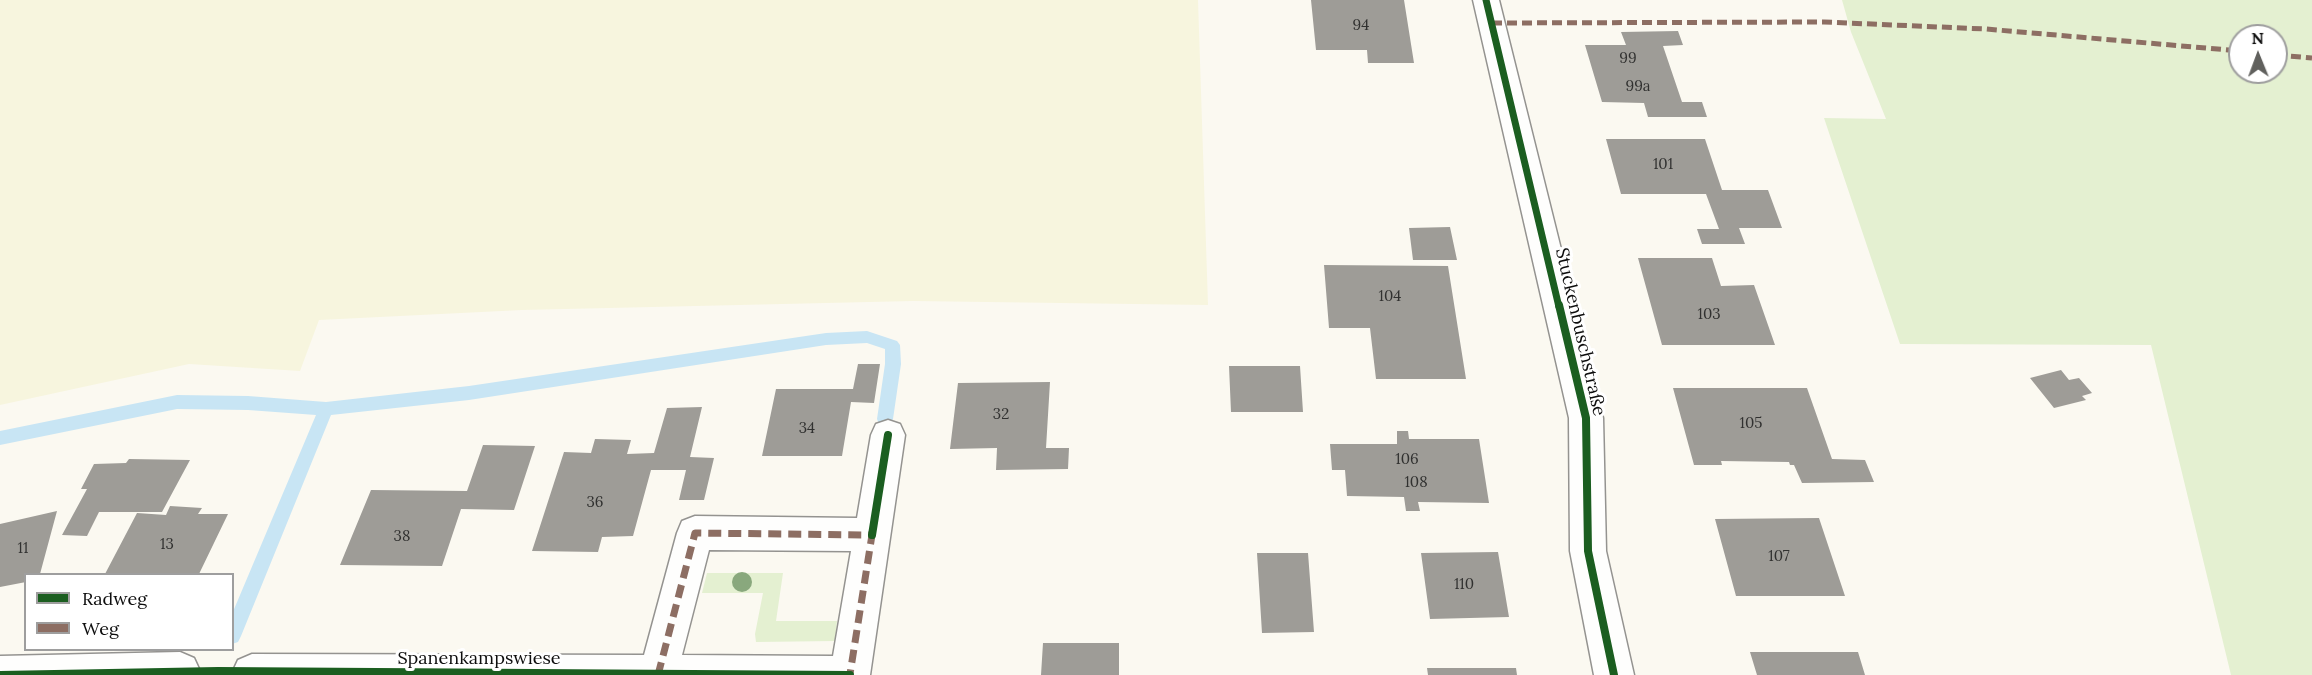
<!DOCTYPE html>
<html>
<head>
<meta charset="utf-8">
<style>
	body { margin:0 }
	#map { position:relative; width:2312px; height:675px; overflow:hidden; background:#fbf9f1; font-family:Lora,serif }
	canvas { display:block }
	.legend { position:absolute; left:24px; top:573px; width:210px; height:78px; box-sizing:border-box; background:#fff; border:2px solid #9e9e9e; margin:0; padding:8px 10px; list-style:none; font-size:18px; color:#0d0d0d }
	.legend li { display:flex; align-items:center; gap:12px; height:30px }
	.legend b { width:30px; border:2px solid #9e9e9e }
	.north { position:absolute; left:2228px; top:24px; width:60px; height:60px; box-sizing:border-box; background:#fff; border:2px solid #9e9e9e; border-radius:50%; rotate:359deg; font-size:16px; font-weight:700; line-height:24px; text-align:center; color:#0d0d0d }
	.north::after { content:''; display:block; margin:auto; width:21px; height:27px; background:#60605d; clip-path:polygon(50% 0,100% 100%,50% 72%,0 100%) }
</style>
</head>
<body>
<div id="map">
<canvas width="2312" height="675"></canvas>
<ul class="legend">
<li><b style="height:8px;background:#1b5e20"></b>Radweg</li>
<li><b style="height:8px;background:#8d6e63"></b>Weg</li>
</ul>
<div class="north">N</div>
</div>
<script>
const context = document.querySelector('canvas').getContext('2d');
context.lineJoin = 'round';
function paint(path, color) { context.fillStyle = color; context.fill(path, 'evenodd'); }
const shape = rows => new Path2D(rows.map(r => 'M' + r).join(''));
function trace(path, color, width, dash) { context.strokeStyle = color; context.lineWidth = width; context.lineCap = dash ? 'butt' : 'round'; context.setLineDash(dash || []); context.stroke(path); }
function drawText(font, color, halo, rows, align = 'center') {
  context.font = font + ' Lora,serif'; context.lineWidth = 6; context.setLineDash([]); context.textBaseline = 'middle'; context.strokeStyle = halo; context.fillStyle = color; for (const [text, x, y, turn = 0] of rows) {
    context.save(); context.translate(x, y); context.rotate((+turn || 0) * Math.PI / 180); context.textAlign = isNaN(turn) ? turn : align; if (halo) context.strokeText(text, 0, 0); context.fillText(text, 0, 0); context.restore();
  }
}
paint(shape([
	[0,0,1198,0,1208,305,913,301,522,310,319,320,300,371,189,364,0,405]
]), '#f7f5de');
paint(shape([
	[1842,0,2312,0,2312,675,2231,675,2151,345,1900,344,1824,118,1886,119,1851,32],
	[2240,36,2276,36,2276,72,2240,72],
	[707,573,783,573,776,621,837,621,835,641,756,642,755,634,763,593,702,593]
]), '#e4f0d1');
paint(shape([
	[867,331,897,341,900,345,901,364,893,419,891,424,885,426,879,424,877,419,885,364,885,349,867,343,826,345,469,400,331,415,241,636,238,642,232,644,232,614,316,415,248,410,177,409,0,445,0,431,177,395,248,396,326,402,469,386,826,333,867,331]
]), '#c8e5f4');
paint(shape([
	[1311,0,1404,0,1414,63,1368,63,1367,50,1316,50],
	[1678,31,1683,45,1663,46,1682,102,1702,102,1707,117,1648,117,1644,103,1602,102,1585,45,1626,45,1621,32],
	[1606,139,1705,139,1722,190,1768,190,1782,228,1739,228,1745,244,1702,244,1697,229,1719,229,1706,194,1621,194],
	[1450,227,1457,260,1413,260,1409,228],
	[1638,258,1712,258,1721,286,1754,285,1775,345,1662,345],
	[1324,265,1448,266,1466,379,1376,379,1370,328,1329,328],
	[858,364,880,364,874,403,851,402,842,456,762,456,776,389,853,389],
	[1229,366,1300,366,1303,412,1231,412],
	[2061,370,2069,380,2079,378,2092,393,2082,396,2086,400,2054,408,2030,378],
	[1050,382,1046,448,1069,448,1068,469,996,470,997,448,950,449,958,383],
	[1673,388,1807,388,1832,459,1865,460,1874,482,1802,483,1794,465,1790,465,1789,462,1721,461,1722,465,1694,465],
	[702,407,690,457,714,458,704,500,679,500,686,470,651,470,633,536,602,537,598,552,532,551,564,452,591,453,595,439,631,440,627,454,654,453,667,408],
	[1397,431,1408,431,1409,439,1479,439,1489,503,1418,502,1420,511,1406,511,1404,497,1347,496,1345,470,1332,470,1330,444,1397,444],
	[483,445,535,446,514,510,461,509,442,566,340,565,371,490,467,491],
	[129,459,190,460,162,512,99,512,87,536,62,535,87,489,81,489,94,464,126,463],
	[170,506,202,508,198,514,228,514,199,574,105,574,137,513,166,515],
	[57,511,40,574,26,574,26,582,0,587,0,524],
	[1819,518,1845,596,1736,596,1715,519],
	[1498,552,1509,617,1430,619,1421,553],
	[1257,553,1308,553,1314,632,1262,633],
	[1043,643,1119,643,1119,675,1041,675],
	[1750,652,1858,652,1865,675,1757,675],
	[1427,668,1516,668,1517,675,1428,675]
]), '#9e9c97');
const minor = shape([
	[1473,0,1499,0,1603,418,1606,551,1634,675,1594,675,1570,551,1569,418,1473,0],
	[888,420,900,424,905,435,870,675,233,675,232,673,238,660,252,654,644,655,677,533,682,521,695,516,857,518,871,435,876,424,888,420],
	[709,550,851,551,833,656,682,655,709,550],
	[180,652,194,658,200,671,198,675,0,675,0,656,180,652]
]);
trace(minor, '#949390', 3);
paint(minor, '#fefefd');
trace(shape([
	[1492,23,1824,22,1986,29,2240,51],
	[2276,55,2312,58]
]), '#8d6e63', 5, [10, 5]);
trace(shape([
	[658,675,695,533,872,535,850,674]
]), '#8d6e63', 7, [13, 7]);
trace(shape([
	[1486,0,1559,307]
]), '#1b5e20', 7);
trace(shape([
	[1559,305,1586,418,1588,551,1614,675],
	[872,535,888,435],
	[0,675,218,671,850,675]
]), '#1b5e20', 8);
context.fillStyle = '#89a87d';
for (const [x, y] of [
	[742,582]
]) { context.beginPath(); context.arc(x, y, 10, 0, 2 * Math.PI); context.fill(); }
drawText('15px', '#313130', null, [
	["94",1361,26],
	["99",1628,59],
	["99a",1638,87],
	["101",1663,165],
	["104",1390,297],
	["103",1709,315],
	["32",1001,415],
	["105",1751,424],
	["34",807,429],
	["106",1407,460],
	["108",1416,483],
	["36",595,503],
	["38",402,537],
	["13",167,545],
	["11",23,549],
	["107",1779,557],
	["110",1464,585]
]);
drawText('18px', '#0d0d0d', '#fff', [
	["Stuckenbuschstraße",1580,332,77],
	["Spanenkampswiese",479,659]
]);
</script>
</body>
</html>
